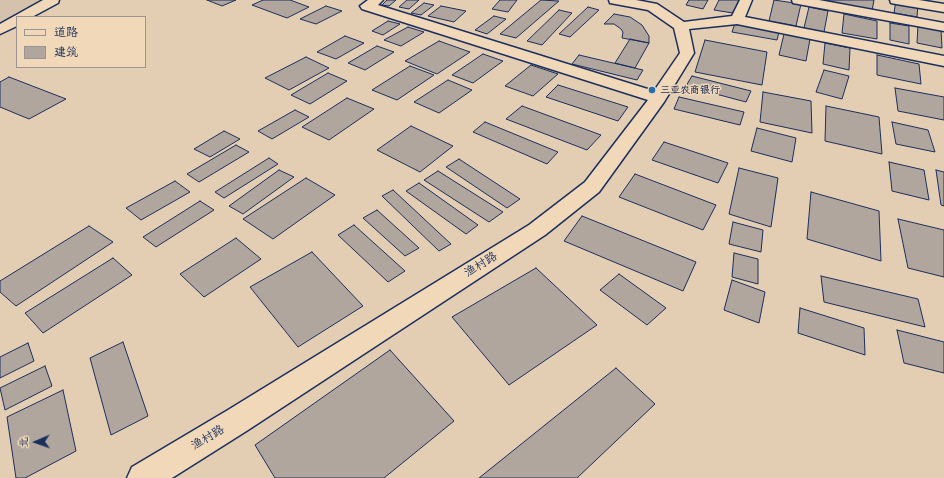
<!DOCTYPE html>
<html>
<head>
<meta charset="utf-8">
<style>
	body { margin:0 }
	#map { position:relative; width:944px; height:478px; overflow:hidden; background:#e3ceb3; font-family:Sriracha,"LXGW WenKai TC",sans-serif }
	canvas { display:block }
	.legend { position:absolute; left:16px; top:16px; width:130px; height:52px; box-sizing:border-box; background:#f0d8b8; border:1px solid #9b9494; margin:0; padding:5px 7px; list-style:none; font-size:12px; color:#1b2f5e }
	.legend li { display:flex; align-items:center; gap:8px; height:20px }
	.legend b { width:20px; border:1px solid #9b9494 }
	.north { position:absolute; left:16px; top:422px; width:40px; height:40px; -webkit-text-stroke:3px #f0d8b8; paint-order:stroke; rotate:268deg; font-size:11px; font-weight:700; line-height:16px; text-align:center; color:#1b2f5e }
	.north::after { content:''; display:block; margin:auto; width:14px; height:18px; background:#1b2f5e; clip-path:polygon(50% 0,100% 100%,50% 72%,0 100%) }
</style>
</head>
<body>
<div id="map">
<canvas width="944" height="478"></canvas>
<ul class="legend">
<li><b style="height:5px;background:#f0d8b8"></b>道路</li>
<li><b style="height:11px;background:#b1a69e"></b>建筑</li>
</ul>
<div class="north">北</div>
</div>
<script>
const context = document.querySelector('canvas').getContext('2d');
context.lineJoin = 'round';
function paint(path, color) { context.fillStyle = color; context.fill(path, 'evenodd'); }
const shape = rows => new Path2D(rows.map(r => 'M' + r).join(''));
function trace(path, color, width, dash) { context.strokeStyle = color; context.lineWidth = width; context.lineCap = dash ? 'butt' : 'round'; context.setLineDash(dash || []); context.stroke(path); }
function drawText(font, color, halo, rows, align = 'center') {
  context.font = font + ' Sriracha,"LXGW WenKai TC",sans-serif'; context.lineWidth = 3; context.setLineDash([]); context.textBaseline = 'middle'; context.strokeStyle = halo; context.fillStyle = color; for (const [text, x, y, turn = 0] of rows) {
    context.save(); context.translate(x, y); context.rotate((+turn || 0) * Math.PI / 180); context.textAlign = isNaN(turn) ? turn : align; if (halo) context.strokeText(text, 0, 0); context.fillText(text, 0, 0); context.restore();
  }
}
paint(shape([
	[0,0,39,0,0,22]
]), '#d4c2ad');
const building = shape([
	[207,0,236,0,222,6,207,0],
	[263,0,290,0,309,7,287,18,252,5,263,0],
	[387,0,396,0,389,6,382,5,387,0],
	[407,0,419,0,409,9,399,7,407,0],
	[500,0,517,0,508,12,492,9,500,0],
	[541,0,559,1,516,38,500,34,541,0],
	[689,0,708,0,703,9,686,5,689,0],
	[719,0,739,0,733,13,714,10,719,0],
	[774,0,801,4,796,26,769,21,774,0],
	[829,0,874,0,872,11,828,3,829,0],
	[896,0,918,4,917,17,894,13,896,0],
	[424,3,434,5,421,15,411,13,424,3],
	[326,6,342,11,316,24,300,19,326,6],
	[441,6,466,11,454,22,428,16,441,6],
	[588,7,599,10,570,37,559,34,588,7],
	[809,7,828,11,824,32,804,28,809,7],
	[559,10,572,13,542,45,527,41,559,10],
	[614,14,630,17,642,25,649,36,649,43,622,38,623,32,621,29,614,24,604,24,614,14],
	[844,14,877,21,877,39,842,33,844,14],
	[494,16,506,19,487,34,475,30,494,16],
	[388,21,400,24,383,35,372,31,388,21],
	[735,23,779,32,777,40,732,32,735,23],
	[890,23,909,26,909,44,890,40,890,23],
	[918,25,941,29,942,48,917,43,918,25],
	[408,27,424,32,401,46,384,40,408,27],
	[784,34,810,39,806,61,779,55,784,34],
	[345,36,364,43,336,59,317,52,345,36],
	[630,39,649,43,635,68,615,63,630,39],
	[705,40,767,52,762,85,695,72,705,40],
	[439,41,470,52,437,74,405,61,439,41],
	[825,43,850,48,849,70,823,64,825,43],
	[377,46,394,52,365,70,348,63,377,46],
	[483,54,503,61,473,83,452,75,483,54],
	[579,55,643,70,637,80,572,64,579,55],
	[877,55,919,64,921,84,877,75,877,55],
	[306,57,329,68,289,90,265,78,306,57],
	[531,65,558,74,533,96,505,86,531,65],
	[410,66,434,75,397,100,372,90,410,66],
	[824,70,849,76,842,99,816,92,824,70],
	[328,73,347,81,310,104,291,95,328,73],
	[692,76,751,91,746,102,686,86,692,76],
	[9,77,66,99,29,119,0,107,0,82,9,77],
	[448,80,472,90,439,113,414,102,448,80],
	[558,85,628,107,618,121,546,97,558,85],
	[895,88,944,97,944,120,898,111,895,88],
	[763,92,811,101,812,133,760,122,763,92],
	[679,97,744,112,740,125,674,109,679,97],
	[347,98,374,109,329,140,302,127,347,98],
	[522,106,601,135,587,150,506,119,522,106],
	[826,106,879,117,882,154,825,141,826,106],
	[295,110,309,117,272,139,258,131,295,110],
	[485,122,558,152,547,164,473,132,485,122],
	[892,122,928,130,935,152,896,144,892,122],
	[411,126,453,146,420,172,377,150,411,126],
	[757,128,796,138,792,162,751,151,757,128],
	[224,131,240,139,210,157,194,149,224,131],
	[664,142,728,163,718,183,652,160,664,142],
	[236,145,249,152,199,182,187,174,236,145],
	[269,158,278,164,224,198,215,192,269,158],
	[459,159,520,199,507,208,446,167,459,159],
	[889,162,924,170,929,200,892,191,889,162],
	[739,168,778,178,771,227,729,214,739,168],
	[279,170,294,177,243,214,229,206,279,170],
	[936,170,944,172,944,206,941,205,936,170],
	[438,171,503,212,489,222,424,180,438,171],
	[635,174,716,205,703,230,619,197,635,174],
	[306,178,335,195,273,239,243,219,306,178],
	[175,181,190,192,141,220,126,208,175,181],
	[419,183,478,225,466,234,406,191,419,183],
	[393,190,451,244,439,251,382,196,393,190],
	[811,192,879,211,881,261,807,239,811,192],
	[200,201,214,210,156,247,143,237,200,201],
	[377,210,419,248,405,256,363,218,377,210],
	[582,216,696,262,683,291,564,241,582,216],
	[898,219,944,230,944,277,908,268,898,219],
	[733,222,763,230,761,252,729,244,733,222],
	[354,225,405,271,388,282,338,235,354,225],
	[89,226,113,242,16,306,0,292,0,281,89,226],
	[236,238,261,259,204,297,180,274,236,238],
	[312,252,363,306,298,347,250,287,312,252],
	[734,253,758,259,758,284,732,277,734,253],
	[113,258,132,275,43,333,25,313,113,258],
	[536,268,597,325,509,385,452,317,536,268],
	[619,274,666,308,647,325,600,290,619,274],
	[821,276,918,299,925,327,824,302,821,276],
	[732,280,765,292,759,323,724,310,732,280],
	[800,308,864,328,865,355,798,333,800,308],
	[897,330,944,342,944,373,904,363,897,330],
	[123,342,148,416,111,435,90,358,123,342],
	[28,343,34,361,0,378,0,357,28,343],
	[390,350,454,421,384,478,275,478,255,445,390,350],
	[45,366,52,386,5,410,0,388,45,366],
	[616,368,655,404,577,478,479,478,616,368],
	[63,390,76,451,25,478,16,478,7,417,63,390]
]);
paint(building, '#b1a69e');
trace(building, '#1b2f5e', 1);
const minor = shape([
	[368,0,383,0,378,5,654,91,680,53,674,28,648,10,610,3,609,0,636,0,657,4,684,22,732,16,740,0,752,0,745,17,944,56,944,66,737,24,689,29,694,53,664,102,599,192,545,235,248,430,172,478,127,478,132,467,228,410,529,225,585,182,648,100,362,9,360,6,368,0],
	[792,0,819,0,944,23,944,31,798,4,793,3,792,0],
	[890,0,919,0,944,4,944,12,896,4,891,3,890,0]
]);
const major = shape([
	[43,0,59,0,58,3,32,17,17,17,17,26,0,34,0,24,43,0]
]);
trace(minor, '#1b2f5e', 3);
trace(major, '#1b2f5e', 3);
paint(minor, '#f0d8b8');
paint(major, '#f0d8b8');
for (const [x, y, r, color] of [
	[652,90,4,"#1f6fb2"]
]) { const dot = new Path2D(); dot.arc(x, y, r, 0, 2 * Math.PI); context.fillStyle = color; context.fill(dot); trace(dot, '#f0d8b8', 1.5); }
drawText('bold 10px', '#1b2f5e', '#f0d8b8', [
	["三亚农商银行",660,90]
], 'left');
drawText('12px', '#1b2f5e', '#f0d8b8', [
	["渔村路",481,265,-32],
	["渔村路",208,438,-31]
]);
</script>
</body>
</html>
